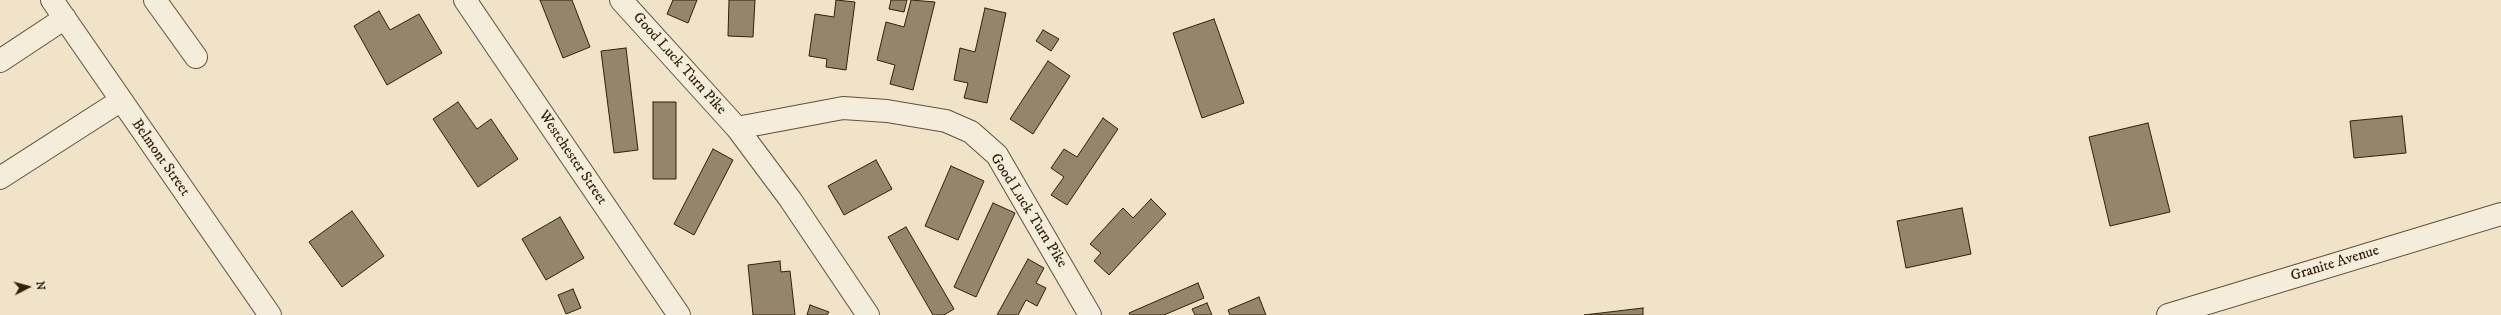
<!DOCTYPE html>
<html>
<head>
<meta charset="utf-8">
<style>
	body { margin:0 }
	#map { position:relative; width:2501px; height:315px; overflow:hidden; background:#f0e3c7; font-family:"IM FELL DW Pica",serif }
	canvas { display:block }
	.north { position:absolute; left:8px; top:267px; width:40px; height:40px; -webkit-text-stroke:3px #f5eddb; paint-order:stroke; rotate:84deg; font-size:11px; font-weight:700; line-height:16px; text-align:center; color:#332008 }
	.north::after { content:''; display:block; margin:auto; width:14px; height:18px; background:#332008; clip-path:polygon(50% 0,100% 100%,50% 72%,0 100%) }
</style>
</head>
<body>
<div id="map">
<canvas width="2501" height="315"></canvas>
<div class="north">N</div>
</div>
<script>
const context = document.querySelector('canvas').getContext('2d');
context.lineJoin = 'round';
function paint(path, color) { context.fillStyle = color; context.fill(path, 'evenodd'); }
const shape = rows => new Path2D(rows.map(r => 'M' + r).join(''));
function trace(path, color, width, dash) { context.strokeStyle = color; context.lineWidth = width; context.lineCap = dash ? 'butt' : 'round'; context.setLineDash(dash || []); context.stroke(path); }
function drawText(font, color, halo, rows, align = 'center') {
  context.font = font + ' "IM FELL DW Pica",serif'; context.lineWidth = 4; context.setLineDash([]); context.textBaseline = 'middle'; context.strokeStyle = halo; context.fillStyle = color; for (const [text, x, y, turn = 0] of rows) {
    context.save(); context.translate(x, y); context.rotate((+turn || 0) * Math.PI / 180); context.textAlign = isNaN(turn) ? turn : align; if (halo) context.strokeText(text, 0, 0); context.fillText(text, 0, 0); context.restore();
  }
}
const building = shape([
	[540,0,572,0,590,47,563,58,540,0],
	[673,0,697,0,688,23,667,14,673,0],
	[729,0,755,0,753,37,728,36,729,0],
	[836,0,855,2,846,70,826,67,827,59,809,56,815,14,834,17,836,0],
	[891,0,907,0,904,12,889,9,891,0],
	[911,0,935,2,913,90,890,84,895,65,877,60,886,22,904,27,911,0],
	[985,8,1006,13,987,103,964,98,968,83,954,80,960,48,975,52,985,8],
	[379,11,390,30,419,14,442,53,387,85,354,26,379,11],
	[1214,19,1244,103,1202,118,1173,33,1214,19],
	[1043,30,1059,39,1051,51,1036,41,1043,30],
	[626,48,638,150,614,153,601,51,626,48],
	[1048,61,1070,76,1033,134,1010,119,1048,61],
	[458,102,477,129,491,119,518,159,478,187,433,119,458,102],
	[653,102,676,102,676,179,653,179,653,102],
	[2402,116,2406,153,2354,158,2350,121,2402,116],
	[1103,118,1118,129,1067,205,1051,195,1064,177,1051,168,1064,149,1077,157,1103,118],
	[2148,123,2170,212,2110,226,2089,137,2148,123],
	[713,149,733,160,694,235,674,224,713,149],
	[876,160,892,189,844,215,828,186,876,160],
	[951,166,984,181,958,240,925,226,951,166],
	[1151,199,1166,214,1109,275,1094,261,1101,253,1090,244,1123,208,1133,218,1151,199],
	[993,203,1015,213,976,297,954,287,993,203],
	[1962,208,1971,254,1906,268,1897,221,1962,208],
	[352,211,384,256,342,287,309,242,352,211],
	[560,217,584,258,546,280,522,239,560,217],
	[906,227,954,309,944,315,933,315,888,237,906,227],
	[1028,259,1044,268,1036,283,1046,288,1037,306,1026,300,1018,315,997,315,1028,259],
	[780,261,781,272,790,271,795,315,753,315,748,265,780,261],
	[1198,283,1204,298,1164,315,1130,315,1129,313,1198,283],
	[573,289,581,308,566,314,558,295,573,289],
	[1259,297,1266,315,1230,315,1228,310,1259,297],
	[1207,303,1212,315,1195,315,1192,309,1207,303],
	[810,305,829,312,827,315,807,315,810,305],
	[1643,308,1643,315,1584,315,1643,308]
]);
paint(building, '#95856b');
trace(building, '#332008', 1);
const minor = shape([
	[52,0,270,315],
	[155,0,196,57],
	[465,0,679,315],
	[621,0,737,128,790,199,868,315],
	[0,61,65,18],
	[737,128,843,108,887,111,946,121,971,132,997,155,1090,315],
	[0,178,120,101],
	[2168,315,2501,214]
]);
trace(minor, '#625138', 24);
trace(minor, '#f5eddb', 22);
drawText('15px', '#332008', '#f5eddb', [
	["Good Luck Turn Pike",679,64,48],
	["Belmont Street",160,158,55],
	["Westchester Street",572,158,56],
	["Good Luck Turn Pike",1028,211,58],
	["Granite Avenue",2335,264,-17]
]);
</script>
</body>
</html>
